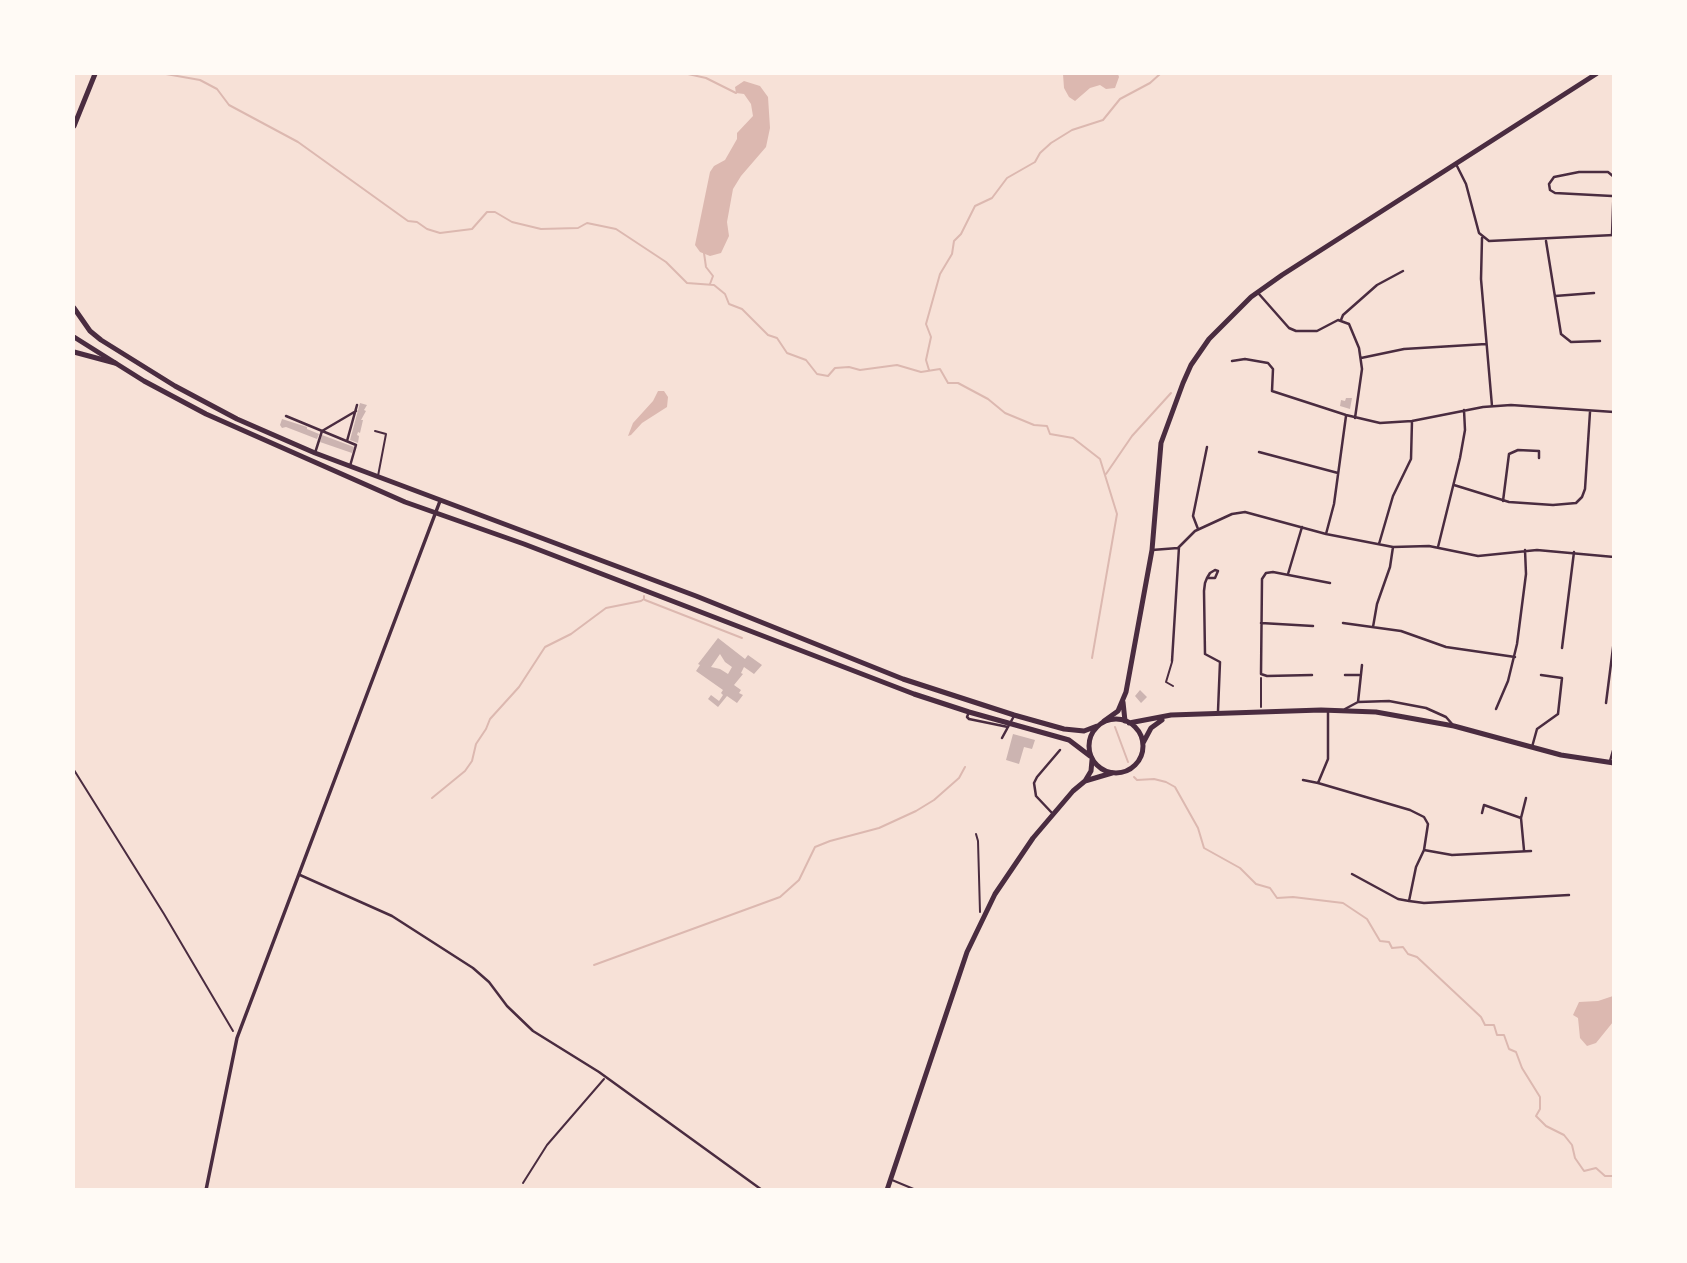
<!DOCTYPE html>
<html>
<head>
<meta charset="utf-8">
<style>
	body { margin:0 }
	#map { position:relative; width:1687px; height:1263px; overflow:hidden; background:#f7e1d7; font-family:"Roboto Condensed",sans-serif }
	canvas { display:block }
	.frame { position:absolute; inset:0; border:75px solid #fffaf5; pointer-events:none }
</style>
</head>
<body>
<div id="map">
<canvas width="1687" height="1263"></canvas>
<div class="frame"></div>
</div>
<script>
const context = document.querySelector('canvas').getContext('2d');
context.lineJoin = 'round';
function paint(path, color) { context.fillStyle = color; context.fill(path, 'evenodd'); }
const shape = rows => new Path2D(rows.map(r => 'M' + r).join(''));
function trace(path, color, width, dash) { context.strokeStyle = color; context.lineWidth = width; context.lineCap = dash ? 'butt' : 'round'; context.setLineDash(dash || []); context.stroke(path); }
paint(shape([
	[1063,74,1118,74,1119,77,1115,88,1106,89,1100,85,1090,88,1075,101,1069,97,1064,88],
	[744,81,760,86,768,97,770,128,766,147,741,176,733,189,727,222,729,236,721,253,710,256,700,252,695,245,710,172,714,166,725,160,737,139,737,133,753,116,751,104,744,94,736,93,735,87],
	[658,391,664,391,668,397,667,407,642,423,631,435,628,436,633,423,653,401],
	[1613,996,1613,1022,1596,1043,1587,1046,1580,1038,1578,1018,1573,1015,1579,1002,1598,1001]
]), '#dcb8b0');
trace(shape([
	[166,74,200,80,217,89,229,105,298,142,408,221,417,222,427,229,440,233,472,229,487,212,495,212,512,222,541,229,578,228,587,223,616,229,666,262,687,283,714,285,725,294,729,304,742,309,768,335,777,338,787,353,806,360,817,374,828,376,835,368,849,367,860,370,897,365,921,372,940,369,948,383,958,383,988,399,1005,413,1034,425,1047,426,1050,434,1073,438,1100,459,1117,514,1092,658],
	[688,74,706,78,736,93],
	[704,253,706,267,713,276,710,284],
	[929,370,926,360,931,337,926,324,940,274,952,254,954,241,961,234,975,206,992,198,1007,178,1035,162,1040,153,1051,143,1072,130,1103,120,1120,99,1150,83,1160,74],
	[1106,474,1132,436,1171,393],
	[645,600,742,638],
	[1115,727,1128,762],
	[1134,777,1137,780,1154,779,1166,782,1175,787,1198,828,1204,848,1240,868,1256,884,1270,888,1277,898,1293,897,1343,903,1367,919,1380,941,1389,942,1392,948,1403,947,1408,954,1417,957,1481,1017,1485,1025,1494,1025,1497,1035,1504,1035,1509,1049,1516,1052,1522,1068,1540,1097,1540,1109,1536,1116,1546,1126,1564,1135,1572,1145,1575,1158,1584,1171,1596,1168,1605,1176,1614,1176],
	[432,798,465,771,472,761,476,744,486,729,490,719,519,687,545,647,571,634,606,608,641,601,644,599,644,596],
	[594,965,780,897,799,880,815,847,830,841,879,828,916,811,934,800,959,778,965,767]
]), '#dcb8b0', 2);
paint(shape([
	[1346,398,1352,398,1350,409,1340,406,1341,400,1345,401],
	[360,403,367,405,364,410,366,411,361,420,363,420,360,433,358,432,357,435,359,436,358,443,350,440],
	[282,419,307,427,307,429,319,434,317,439,286,427,282,428,280,425],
	[322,435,354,447,352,453,320,442],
	[718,638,745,659,748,655,762,665,754,674,744,667,741,673,743,674,734,685,741,690,739,693,743,695,737,703,727,696,718,707,708,699,711,695,719,701,723,695,721,693,723,690,696,671,700,665,698,664],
	[720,654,725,662,732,667,728,674,720,669,711,667],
	[1140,690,1147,697,1141,703,1135,696],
	[1013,734,1035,740,1032,749,1024,747,1019,764,1006,760]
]), '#ccb4b1');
trace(shape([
	[1261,678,1261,707],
	[74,770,164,914,233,1031],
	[976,834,978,841,980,912],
	[523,1183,547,1145,604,1079]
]), '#4a2c40', 2);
trace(shape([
	[375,431,386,434,378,476],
	[1172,662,1166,682,1173,686],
	[892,1180,916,1190]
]), '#4a2c40', 2);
trace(shape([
	[1456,164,1466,184,1479,233,1489,241,1614,235],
	[1612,196,1555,193,1550,190,1549,184,1554,177,1579,172,1608,172,1614,177],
	[1612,235,1614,181],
	[1482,238,1481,279,1492,406],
	[1546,241,1561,334,1571,342,1600,341],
	[1259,294,1289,328,1296,331,1317,331,1338,320,1349,324,1359,348,1362,369,1355,418],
	[1555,296,1594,293],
	[1341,320,1343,315,1377,285,1403,271],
	[1361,358,1404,349,1486,344],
	[1232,361,1245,359,1268,363,1273,369,1272,391,1346,415,1380,423,1412,421,1483,407,1511,405,1614,412],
	[286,416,356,445,350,466],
	[347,441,357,405],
	[1259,452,1338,473],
	[315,453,322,431,356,411],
	[1454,485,1509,502,1553,505,1576,503,1582,497,1585,489,1590,412],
	[1503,501,1509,454,1518,450,1539,451,1539,458],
	[1198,529,1193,516,1207,447],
	[1326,534,1334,504,1346,416],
	[1379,544,1393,496,1411,459,1412,421],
	[1438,547,1460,458,1465,430,1464,410],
	[1152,550,1178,548,1195,531,1232,514,1245,512,1326,534,1393,547,1429,546,1478,556,1537,550,1614,557],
	[1288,574,1302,527],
	[1207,578,1215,578,1218,571,1215,570,1210,573,1207,578,1205,583,1204,591,1205,654,1220,662,1218,711],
	[1261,623,1313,626],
	[1343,623,1401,631,1446,647,1515,657],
	[1373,627,1377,604,1390,567,1393,547],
	[1562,648,1574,552],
	[1172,661,1179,547],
	[1312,675,1267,676,1261,674,1262,579,1266,573,1273,572,1330,583],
	[1345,675,1359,675],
	[1358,702,1362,665],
	[1606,703,1614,640],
	[1345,709,1358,702,1389,701,1426,708,1446,717,1453,725],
	[1496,709,1508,681,1517,644,1526,574,1525,550],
	[1328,711,1328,759,1318,783,1410,810,1424,817,1428,824,1424,850,1416,867,1409,901,1424,903,1569,895],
	[969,712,967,717,969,719,1008,727],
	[1002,738,1014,716],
	[1532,747,1537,729,1558,714,1562,678,1541,675],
	[1610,761,1614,747],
	[1303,780,1318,783],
	[1482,813,1484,805,1521,818],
	[1053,814,1036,796,1034,783,1037,777,1060,750],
	[1424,850,1452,855,1531,851],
	[1524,850,1521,818,1526,798],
	[1352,874,1398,899,1409,901],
	[300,875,392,916,473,968,489,982,507,1006,533,1031,599,1072,762,1190]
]), '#4a2c40', 2.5);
trace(shape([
	[206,1190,237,1038,440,501]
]), '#4a2c40', 3.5);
trace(shape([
	[1123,702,1125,721],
	[1104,721,1118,711,1126,692,1152,550,1161,443,1183,383,1191,365,1209,339,1251,297,1282,275,1596,74],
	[1085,781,1091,771,1092,760],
	[887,1190,967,952,995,894,1033,838,1073,791,1085,781,1112,773]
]), '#4a2c40', 5);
trace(shape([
	[74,126,95,74],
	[74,308,90,331,101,340,175,386,237,419,315,453,696,596,903,679,1014,715,1064,729,1084,731,1097,726],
	[74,337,144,381,206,414,405,502,524,544,914,694,969,712,1069,740,1090,756],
	'1089 746a27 27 0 1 1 54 0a27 27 0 1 1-54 0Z',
	[1129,723,1171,715,1321,710,1376,712,1454,726,1561,755,1614,763],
	[1143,743,1151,728,1162,720]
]), '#4a2c40', 5);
trace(shape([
	[74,352,115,363]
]), '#4a2c40', 5);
</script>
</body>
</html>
